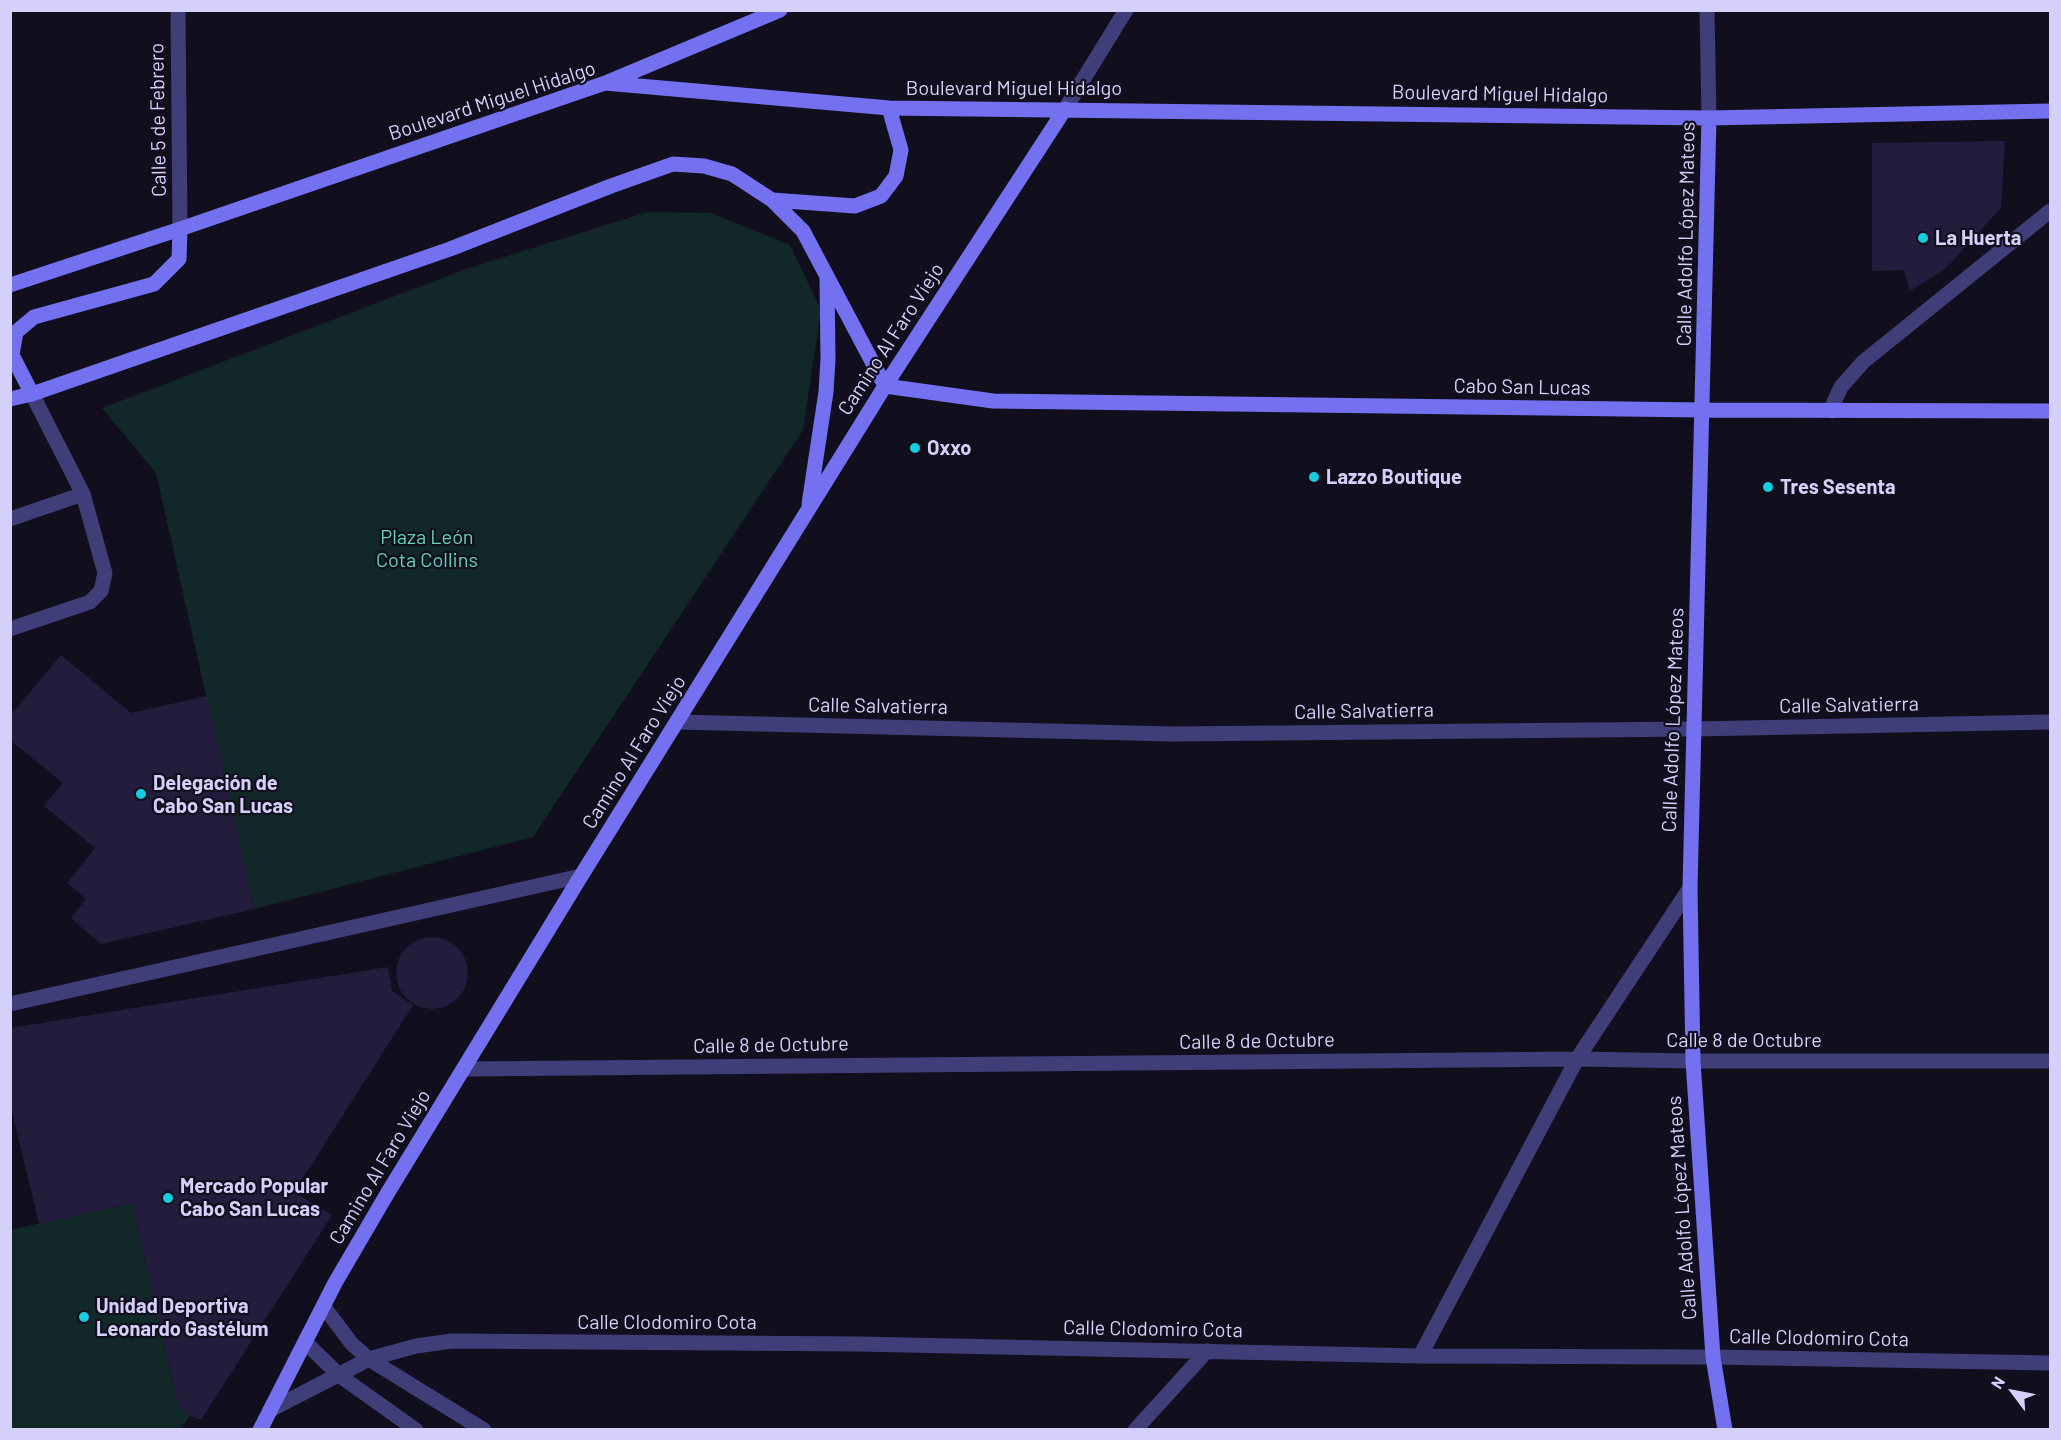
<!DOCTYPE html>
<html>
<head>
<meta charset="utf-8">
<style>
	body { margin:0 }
	#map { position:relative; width:2061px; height:1440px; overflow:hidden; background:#110e1e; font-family:Barlow,sans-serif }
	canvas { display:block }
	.frame { position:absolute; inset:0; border:12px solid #d5d0fa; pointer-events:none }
	.north { position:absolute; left:1983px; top:1362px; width:60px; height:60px; -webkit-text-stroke:4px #110e1e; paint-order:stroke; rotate:302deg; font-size:16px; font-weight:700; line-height:24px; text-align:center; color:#d5d0fa }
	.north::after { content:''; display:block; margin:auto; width:21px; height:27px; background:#d5d0fa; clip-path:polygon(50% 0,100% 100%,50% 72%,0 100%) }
</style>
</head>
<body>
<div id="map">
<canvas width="2061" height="1440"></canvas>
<div class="frame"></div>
<div class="north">N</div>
</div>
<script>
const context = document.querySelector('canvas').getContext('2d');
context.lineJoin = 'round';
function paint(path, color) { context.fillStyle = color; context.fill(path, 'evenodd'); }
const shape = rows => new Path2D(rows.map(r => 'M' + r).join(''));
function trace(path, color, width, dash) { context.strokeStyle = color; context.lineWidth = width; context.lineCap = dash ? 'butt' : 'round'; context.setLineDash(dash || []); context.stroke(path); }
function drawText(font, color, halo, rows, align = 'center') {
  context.font = font + ' Barlow,sans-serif'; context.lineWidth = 4.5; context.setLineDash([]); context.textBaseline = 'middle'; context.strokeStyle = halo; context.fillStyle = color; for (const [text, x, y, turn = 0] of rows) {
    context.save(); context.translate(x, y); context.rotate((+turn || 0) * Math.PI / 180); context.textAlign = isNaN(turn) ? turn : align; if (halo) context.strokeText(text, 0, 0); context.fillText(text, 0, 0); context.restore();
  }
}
paint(shape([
	[647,212,711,213,790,245,821,310,803,430,533,837,254,909,156,473,102,408,463,270],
	[132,1203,178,1404,190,1416,180,1429,11,1429,10,1230]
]), '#122727');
paint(shape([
	[2005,141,2001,208,1945,269,1910,291,1904,270,1872,271,1872,143],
	[61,655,131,713,207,696,254,909,101,944,71,918,86,899,67,883,95,848,44,806,63,783,10,740,10,716],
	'396 973a36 36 0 1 1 72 0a36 36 0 1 1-72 0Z',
	[388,967,392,991,413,1005,294,1192,332,1215,201,1420,190,1416,178,1404,132,1203,39,1224,10,1103,10,1028]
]), '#231c3d');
trace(shape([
	[10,519,83,494,32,394],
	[10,629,90,602,101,591,105,573,83,494],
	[10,1004,581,876]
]), '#403e78', 15);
trace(shape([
	[178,10,180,229],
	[1707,10,1709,118],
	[1065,109,1126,10],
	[1832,411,1834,402,1841,387,1863,362,2050,211],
	[677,722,1173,734,1694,729,2050,722],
	[465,1069,1577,1059,1693,1061,2050,1061],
	[324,1307,352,1344,369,1359,484,1430],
	[305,1342,340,1376,416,1430],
	[1420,1356,1577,1059,1690,888],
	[270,1410,369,1359,416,1346,452,1341,859,1344,1420,1356,1713,1357,2050,1363],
	[1135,1430,1207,1351]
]), '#403e78', 15);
trace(shape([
	[608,82,780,10],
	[1709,118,1690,888,1693,1061,1713,1357,1725,1430],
	[772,200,855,206,881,196,896,176,901,150,889,108],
	[10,285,180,229,605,83,889,108,1709,118,2050,111],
	[32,394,12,355,16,332,34,317,154,284,179,259,180,229],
	[10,399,32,394,450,249,611,186,673,164,704,166,732,174,772,200,803,231,885,386,993,401,1703,410,2050,411],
	[809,504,826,392,828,359,827,277],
	[260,1430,335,1283,387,1194,581,876,885,386,1065,109]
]), '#7471f1', 15);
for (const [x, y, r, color] of [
	[1923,238,6,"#17cce0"],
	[915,448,6,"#17cce0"],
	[1314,477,6,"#17cce0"],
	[1768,487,6,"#17cce0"],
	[141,794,6,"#17cce0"],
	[168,1198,6,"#17cce0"],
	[84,1317,6,"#17cce0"]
]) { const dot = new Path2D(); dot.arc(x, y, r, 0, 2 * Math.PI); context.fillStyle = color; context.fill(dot); trace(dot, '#110e1e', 2); }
drawText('20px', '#d5d0fa', '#110e1e', [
	["Boulevard Miguel Hidalgo",1014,88],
	["Boulevard Miguel Hidalgo",1500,94,1],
	["Boulevard Miguel Hidalgo",492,101,-18],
	["Calle 5 de Febrero",158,120,-91],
	["Calle Adolfo López Mateos",1686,234,-89],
	["Camino Al Faro Viejo",891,339,-57],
	["Cabo San Lucas",1522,387,1],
	["Calle Salvatierra",1849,705,-1],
	["Calle Salvatierra",878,706,1],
	["Calle Salvatierra",1364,711,-1],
	["Calle Adolfo López Mateos",1673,720,-88],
	["Camino Al Faro Viejo",634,752,-58],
	["Calle 8 de Octubre",1744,1040],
	["Calle 8 de Octubre",1257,1041,-1],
	["Calle 8 de Octubre",771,1045,-1],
	["Camino Al Faro Viejo",380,1167,-59],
	["Calle Adolfo López Mateos",1682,1208,-94],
	["Calle Clodomiro Cota",667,1322],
	["Calle Clodomiro Cota",1153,1329,1],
	["Calle Clodomiro Cota",1819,1338,1]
]);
drawText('bold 20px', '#d5d0fa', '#110e1e', [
	["La Huerta",1935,238],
	["Oxxo",927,448],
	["Lazzo Boutique",1326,477],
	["Tres Sesenta",1780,487],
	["Delegación de",153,783],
	["Cabo San Lucas",153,806],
	["Mercado Popular",180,1186],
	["Cabo San Lucas",180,1209],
	["Unidad Deportiva",96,1306],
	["Leonardo Gastélum",96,1329]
], 'left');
drawText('20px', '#64d2b6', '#110e1e', [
	["Plaza León",427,537],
	["Cota Collins",427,560]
]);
</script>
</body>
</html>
